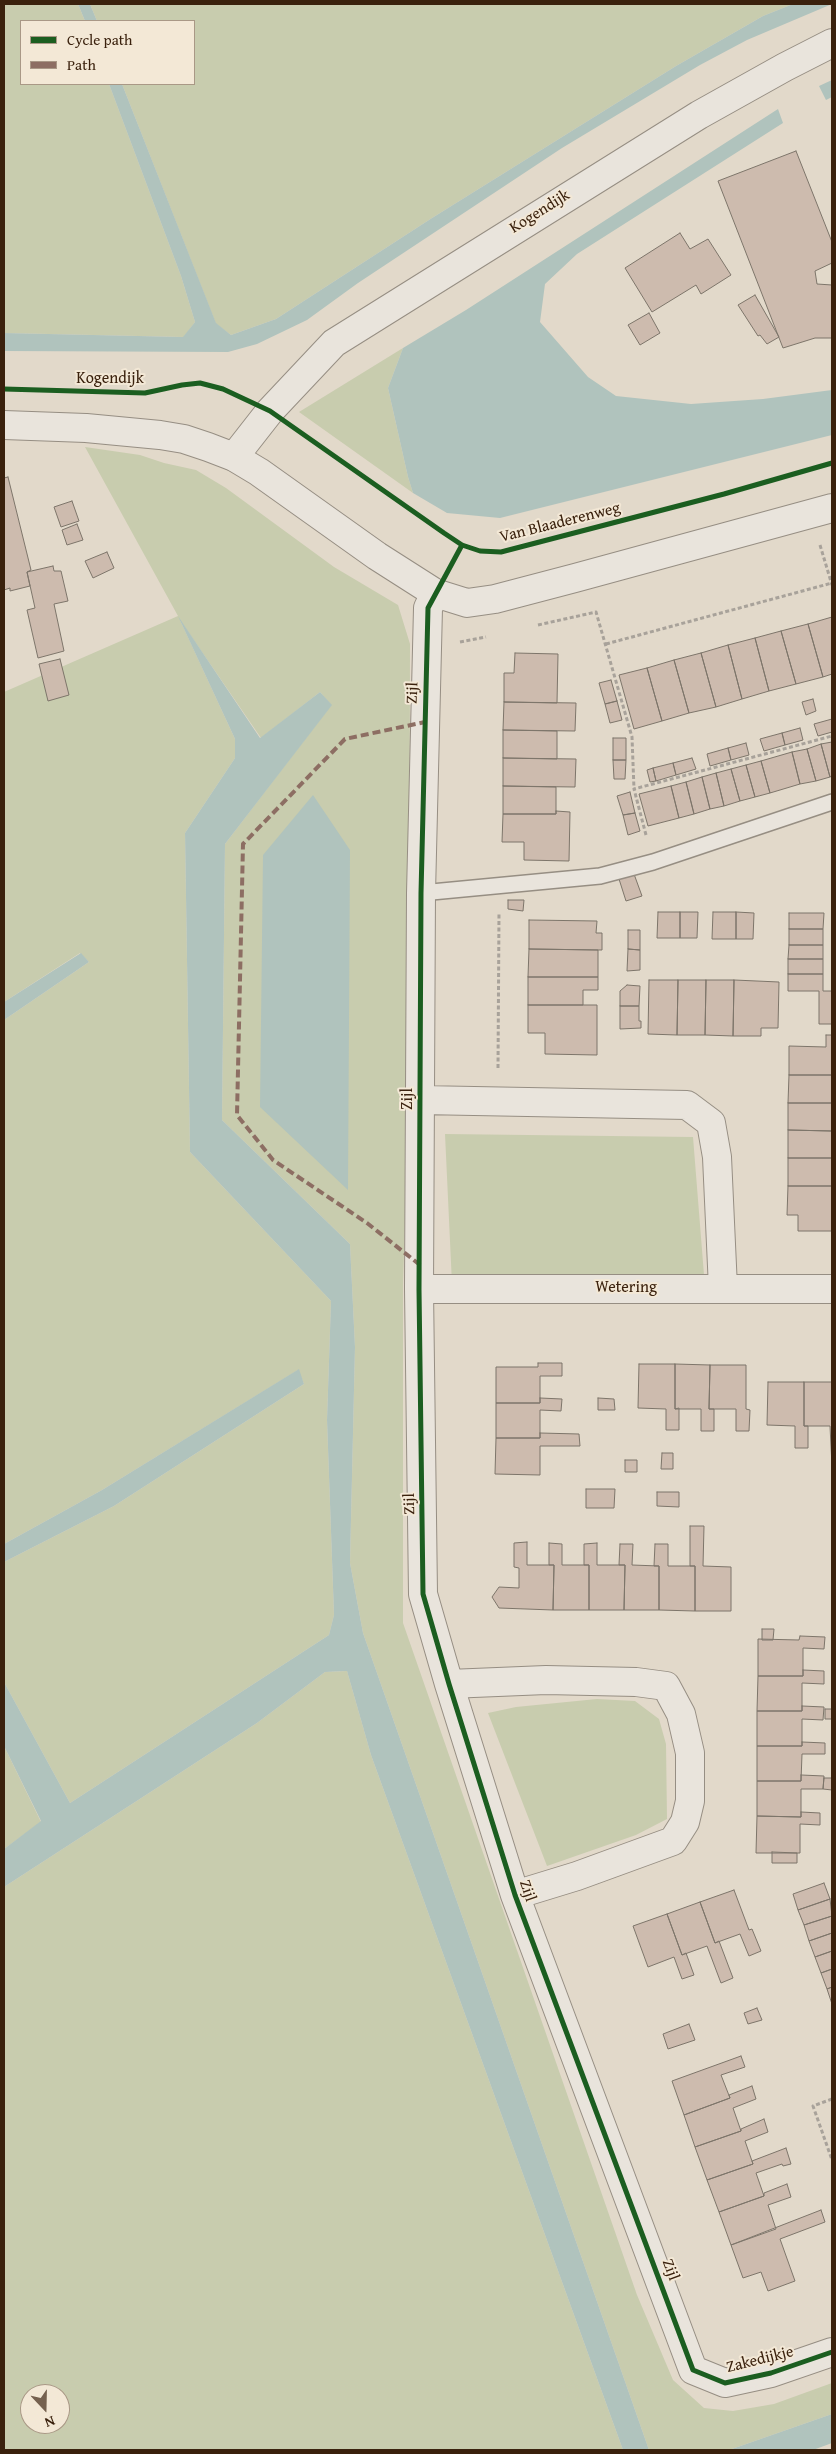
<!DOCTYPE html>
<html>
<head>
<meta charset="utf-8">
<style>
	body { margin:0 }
	#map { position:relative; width:836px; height:2454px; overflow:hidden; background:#e2d9ca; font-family:"Gentium Book Plus",serif }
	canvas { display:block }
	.frame { position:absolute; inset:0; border:5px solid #3a210d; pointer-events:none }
	.legend { position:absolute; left:20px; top:20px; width:175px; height:65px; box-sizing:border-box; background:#f3e8d6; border:1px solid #a99886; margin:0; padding:6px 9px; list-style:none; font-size:15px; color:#3a210d }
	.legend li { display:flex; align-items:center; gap:10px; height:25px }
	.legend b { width:25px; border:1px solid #a99886 }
	.north { position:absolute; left:20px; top:2384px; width:50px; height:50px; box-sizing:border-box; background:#f3e8d6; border:1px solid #a99886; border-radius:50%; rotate:159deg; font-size:14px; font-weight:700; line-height:20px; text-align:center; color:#3a210d }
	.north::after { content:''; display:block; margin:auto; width:18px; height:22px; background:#75614f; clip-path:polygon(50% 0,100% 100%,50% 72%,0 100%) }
</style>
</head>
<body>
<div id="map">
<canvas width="836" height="2454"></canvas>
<div class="frame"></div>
<ul class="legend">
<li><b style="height:6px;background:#1b5e20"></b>Cycle path</li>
<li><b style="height:6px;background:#8d6e63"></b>Path</li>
</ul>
<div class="north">N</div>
</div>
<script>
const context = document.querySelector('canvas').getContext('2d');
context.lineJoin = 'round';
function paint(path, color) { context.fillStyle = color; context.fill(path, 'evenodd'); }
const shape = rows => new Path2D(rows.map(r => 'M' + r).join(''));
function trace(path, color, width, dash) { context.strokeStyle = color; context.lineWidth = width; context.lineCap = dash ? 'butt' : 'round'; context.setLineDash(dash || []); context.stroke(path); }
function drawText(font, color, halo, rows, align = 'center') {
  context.font = font + ' "Gentium Book Plus",serif'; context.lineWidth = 4; context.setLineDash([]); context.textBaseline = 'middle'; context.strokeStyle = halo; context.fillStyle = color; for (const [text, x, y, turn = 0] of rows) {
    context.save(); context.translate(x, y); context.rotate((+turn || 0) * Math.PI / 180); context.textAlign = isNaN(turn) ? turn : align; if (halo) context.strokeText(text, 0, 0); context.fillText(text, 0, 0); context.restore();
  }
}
paint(shape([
	[4,4,78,4,85,21,21,21,21,84,109,84,181,276,195,322,184,337,4,333],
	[90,4,793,4,763,16,676,66,432,218,276,319,231,335,216,324,122,84,194,84,194,21,97,21],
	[403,348,388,388,408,477,413,493,299,412],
	[85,447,140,455,164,463,196,470,226,488,334,567,398,605,410,644,409,1101,403,1284,403,1623,637,2295,673,2380,704,2408,733,2411,774,2404,832,2383,832,2414,729,2450,649,2450,363,1633,350,1563,355,1347,350,1244,222,1120,225,844,331,705,320,692,261,738,180,620,235,739,235,758,185,833,190,1152,331,1301,327,1420,334,1615,329,1635,70,1803,4,1682,4,1562,114,1506,304,1384,298,1370,102,1490,4,1544,4,1020,89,962,80,953,4,1002,4,692,178,616],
	[445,1134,693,1137,704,1275,452,1284],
	[347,1671,371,1755,623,2450,4,2450,4,1887,257,1723,325,1672],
	[30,2394,60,2394,60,2424,30,2424],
	[597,1699,635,1701,659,1719,666,1744,667,1819,636,1835,547,1866,488,1713,516,1707],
	[4,1746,41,1822,4,1849]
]), '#c8ccae');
paint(shape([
	[78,4,90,4,97,21,85,21],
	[793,4,832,4,747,40,700,65,562,148,358,283,307,320,257,344,228,352,4,351,4,333,183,337,195,322,181,276,109,84,122,84,216,323,231,335,276,319,432,218,676,66,763,16],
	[832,80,832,97,826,100,819,86],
	[778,109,783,123,577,254,545,284,540,322,588,377,616,396,691,404,763,399,832,390,832,435,500,518,447,513,413,493,408,477,388,388,403,348,466,310],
	[178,616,260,738,320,692,332,705,225,844,222,1120,350,1244,355,1347,350,1563,363,1633,649,2450,623,2450,371,1755,347,1671,325,1672,257,1723,4,1887,4,1849,41,1821,4,1746,4,1682,70,1803,329,1635,334,1615,327,1420,331,1301,190,1152,185,833,235,758,235,739],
	[313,795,350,850,348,1190,260,1107,263,855],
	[81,953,89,962,4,1020,4,1002],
	[299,1369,304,1384,114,1506,4,1562,4,1544,102,1490],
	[832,2414,832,2443,813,2450,729,2450]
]), '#b0c3bd');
const building = shape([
	[796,151,832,242,832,263,815,271,817,284,832,285,832,338,815,338,783,348,718,181,796,151],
	[680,233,690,249,708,239,731,275,701,294,696,285,652,312,625,268,680,233],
	[755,295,779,337,767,344,760,335,758,336,738,305,755,295],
	[649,313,660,333,640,345,628,325,649,313],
	[8,477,31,570,27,572,30,586,10,591,10,588,4,590,4,478,8,477],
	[72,501,79,521,61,527,54,507,72,501],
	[77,524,83,540,67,545,62,530,77,524],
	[107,552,114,568,93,578,85,561,107,552],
	[53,566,54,571,61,571,68,601,54,604,64,651,38,658,27,610,35,608,27,572,53,566],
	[832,617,832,674,823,677,808,624,832,617],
	[808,624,823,677,796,684,781,631,808,624],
	[781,631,796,684,769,691,755,638,781,631],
	[755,638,769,691,742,699,728,645,755,638],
	[728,645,742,699,716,707,701,653,728,645],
	[515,653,558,654,557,703,504,702,504,673,514,673,515,653],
	[701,653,716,707,689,713,674,660,701,653],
	[60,659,69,695,48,701,39,664,60,659],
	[674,660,689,713,662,721,647,668,674,660],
	[647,668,662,721,634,729,619,675,647,668],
	[611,680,617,701,605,704,599,683,611,680],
	[813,699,816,711,806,715,802,702,813,699],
	[617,701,622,720,610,723,605,704,617,701],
	[504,702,576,703,575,731,503,730,504,702],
	[832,719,832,732,818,736,814,724,832,719],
	[800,728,803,740,785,745,782,733,800,728],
	[503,730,557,731,557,759,503,758,503,730],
	[782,733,785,745,764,751,760,739,782,733],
	[613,738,626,738,626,760,613,760,613,738],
	[832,742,832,776,830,777,821,744,832,742],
	[746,743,749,755,731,760,728,748,746,743],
	[821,744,830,777,816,781,807,749,821,744],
	[728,748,731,760,710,766,707,754,728,748],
	[807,749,816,781,800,784,792,752,807,749],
	[792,752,800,784,770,793,761,761,792,752],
	[503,758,576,759,575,787,503,786,503,758],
	[692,758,696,769,676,775,673,763,692,758],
	[613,760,626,760,625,779,614,779,613,760],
	[761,761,770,793,755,797,746,765,761,761],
	[673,763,676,775,656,781,653,768,673,763],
	[746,765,755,797,740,801,731,769,746,765],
	[653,768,656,781,650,782,647,770,653,768],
	[731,769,740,801,724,806,716,773,731,769],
	[716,773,724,806,710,809,702,777,716,773],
	[702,777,710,809,694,814,686,782,702,777],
	[686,782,694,814,679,818,671,786,686,782],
	[503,786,556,787,556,814,503,814,503,786],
	[671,786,679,818,648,826,639,794,671,786],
	[630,792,635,813,623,815,617,796,630,792],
	[556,811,570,812,569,861,524,860,524,842,502,842,503,814,556,814,556,811],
	[635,813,640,831,628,835,623,815,635,813],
	[634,874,642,896,626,901,619,879,634,874],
	[508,900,524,900,523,911,508,909,508,900],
	[658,912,680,912,680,938,657,938,658,912],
	[680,912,698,912,697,938,680,938,680,912],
	[713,912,736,912,736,939,712,939,713,912],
	[736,912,754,913,753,939,736,939,736,912],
	[789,913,824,913,823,929,789,929,789,913],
	[529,920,597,921,596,933,602,933,602,950,529,949,529,920],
	[789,929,823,929,823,945,789,945,789,929],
	[628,930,640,930,640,950,628,949,628,930],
	[789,945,823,945,823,959,788,959,789,945],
	[529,949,598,950,598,977,528,977,529,949],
	[628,949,640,950,640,970,627,971,628,949],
	[788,959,823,959,823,974,788,974,788,959],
	[788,974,823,974,823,991,832,991,832,1024,819,1024,819,991,788,991,788,974],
	[528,977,598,977,598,990,583,990,583,1005,528,1005,528,977],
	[649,980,678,980,677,1035,648,1034,649,980],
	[678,980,706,980,705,1035,677,1035,678,980],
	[706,980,734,980,733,1036,705,1035,706,980],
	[734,980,779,982,778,1028,761,1028,761,1036,733,1036,734,980],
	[627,985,640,986,639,1006,620,1006,620,991,627,985],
	[528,1005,597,1005,597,1055,545,1054,545,1033,528,1033,528,1005],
	[620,1006,639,1006,639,1021,641,1021,641,1028,620,1029,620,1006],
	[826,1035,832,1035,832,1075,789,1075,789,1046,826,1047,826,1035],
	[789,1075,832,1075,832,1103,788,1103,789,1075],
	[788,1103,832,1103,832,1131,788,1130,788,1103],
	[788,1130,832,1131,832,1158,788,1158,788,1130],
	[788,1158,832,1158,832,1186,788,1186,788,1158],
	[788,1186,832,1186,832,1231,798,1231,798,1215,787,1215,788,1186],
	[538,1363,562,1363,562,1376,540,1376,540,1403,496,1403,496,1367,538,1367,538,1363],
	[639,1364,675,1364,675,1409,679,1408,679,1430,666,1430,666,1409,638,1408,639,1364],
	[675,1364,710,1365,709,1409,714,1409,714,1431,701,1431,701,1409,675,1409,675,1364],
	[710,1365,746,1365,746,1409,750,1410,749,1431,736,1431,736,1409,709,1409,710,1365],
	[768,1382,804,1382,804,1426,808,1426,808,1448,795,1448,795,1426,767,1425,768,1382],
	[804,1382,832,1382,832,1466,830,1426,804,1426,804,1382],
	[540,1398,562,1399,561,1411,540,1410,540,1438,496,1438,496,1403,540,1403,540,1398],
	[598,1398,614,1399,615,1410,598,1410,598,1398],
	[540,1433,579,1434,580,1446,540,1446,540,1475,495,1474,496,1438,540,1438,540,1433],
	[662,1453,673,1453,673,1469,661,1469,662,1453],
	[625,1460,637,1460,637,1472,625,1472,625,1460],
	[586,1489,615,1489,614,1508,586,1508,586,1489],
	[657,1492,679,1492,679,1507,657,1506,657,1492],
	[690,1526,704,1526,703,1566,731,1567,731,1611,695,1611,695,1566,690,1566,690,1526],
	[527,1542,527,1565,554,1565,553,1610,499,1608,492,1597,499,1587,519,1588,519,1568,514,1567,514,1543,527,1542],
	[549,1543,562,1544,562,1565,589,1565,589,1610,553,1610,554,1565,549,1565,549,1543],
	[597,1543,597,1565,625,1565,624,1610,589,1610,589,1565,584,1565,584,1544,597,1543],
	[620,1544,633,1544,632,1565,659,1566,659,1610,624,1610,625,1565,619,1565,620,1544],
	[655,1544,668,1544,668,1566,695,1566,695,1611,659,1610,659,1566,654,1566,655,1544],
	[762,1629,774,1629,773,1640,762,1640,762,1629],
	[800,1636,825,1637,824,1649,803,1648,803,1676,758,1676,758,1639,799,1640,800,1636],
	[803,1670,824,1671,824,1684,802,1683,802,1711,757,1711,758,1676,803,1676,803,1670],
	[802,1706,824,1707,823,1720,802,1719,802,1746,757,1746,757,1711,802,1711,802,1706],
	[825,1709,832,1709,832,1719,825,1719,825,1709],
	[802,1742,825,1743,825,1754,802,1754,801,1781,757,1781,757,1746,802,1746,802,1742],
	[801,1775,824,1776,823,1789,801,1789,801,1817,757,1816,757,1781,801,1781,801,1775],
	[824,1778,832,1778,832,1790,823,1789,824,1778],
	[801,1812,820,1813,820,1825,800,1824,800,1853,756,1853,757,1816,801,1817,801,1812],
	[772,1852,797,1853,797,1863,772,1863,772,1852],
	[824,1883,830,1899,798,1910,793,1894,824,1883],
	[734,1890,749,1930,752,1929,761,1951,749,1956,740,1934,715,1943,700,1902,734,1890],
	[830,1899,832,1916,804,1925,798,1910,830,1899],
	[700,1902,715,1943,719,1941,733,1978,721,1983,707,1946,682,1955,667,1914,700,1902],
	[667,1914,682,1955,686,1953,694,1975,682,1979,674,1957,648,1967,633,1926,667,1914],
	[832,1916,832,1933,809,1941,804,1925,832,1916],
	[832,1933,832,1951,815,1957,809,1941,832,1933],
	[832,1951,832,1969,821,1973,815,1957,832,1951],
	[832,1969,832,1987,827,1989,821,1973,832,1969],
	[832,1987,832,2004,827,1989,832,1987],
	[757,2008,762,2020,748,2024,744,2013,757,2008],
	[689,2024,695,2040,668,2049,663,2034,689,2024],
	[741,2056,745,2067,721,2075,730,2098,684,2115,672,2081,741,2056],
	[752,2086,756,2099,733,2108,741,2131,695,2147,684,2115,730,2098,729,2095,752,2086],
	[764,2119,768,2132,745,2141,753,2164,707,2180,695,2147,741,2131,741,2129,764,2119],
	[786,2148,791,2164,783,2166,782,2164,756,2173,764,2196,719,2212,707,2180,753,2164,752,2161,786,2148],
	[787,2184,791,2197,768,2205,776,2229,731,2245,719,2212,764,2196,764,2193,787,2184],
	[821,2210,825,2222,780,2239,795,2281,768,2291,761,2272,743,2278,731,2245,821,2210]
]);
paint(building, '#cdbbae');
trace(building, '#7d756a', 1);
const service = shape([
	[421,893,600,876,653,862,832,802]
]);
const minor = shape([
	[234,457,270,411,334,343,699,115,785,67,832,43],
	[435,593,428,608,421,893,419,1289,423,1594,449,1684,515,1895,693,2370,725,2383,771,2373,832,2352],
	[421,1100,687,1105,711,1123,717,1157,723,1288],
	[419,1289,832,1289],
	[449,1684,546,1680,636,1682,666,1686,681,1714,690,1753,690,1801,685,1822,673,1841,577,1876,515,1895]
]);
const tertiary = shape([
	[4,425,86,428,160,435,184,439,208,447,234,457,259,472,377,556,435,593,467,603,495,599,575,578,832,508]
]);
trace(service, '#968e83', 18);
trace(minor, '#968e83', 30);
trace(tertiary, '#968e83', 30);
trace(shape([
	[820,545,832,585],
	[538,625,596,612,632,737,634,789],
	[460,642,486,637],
	[606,644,832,583],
	[646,835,634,789,832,736],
	[498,1068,499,912],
	[832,2099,813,2106,832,2160]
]), '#a8a29a', 3, [4, 2.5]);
trace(service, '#e9e4dc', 15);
trace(minor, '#e9e4dc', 28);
trace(tertiary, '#e9e4dc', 28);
trace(shape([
	[420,1265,367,1223,273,1160,237,1115,243,844,345,739,425,722]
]), '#8d6e63', 4, [8, 4]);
trace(shape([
	[4,389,145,393,182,385,200,383,223,389,270,411,444,533,462,545,480,551,501,552,724,494,832,463],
	[462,545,428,608,421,893,419,1289,423,1594,449,1684,515,1895,693,2370,725,2383,771,2373,832,2352]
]), '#1b5e20', 5);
drawText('16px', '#3a210d', '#f3e8d6', [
	["Kogendijk",540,212,-32],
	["Kogendijk",110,379],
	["Van Blaaderenweg",560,523,-14],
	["Zijl",413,693,-88],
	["Zijl",408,1099,-90],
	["Wetering",626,1288],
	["Zijl",410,1504,-91],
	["Zijl",527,1891,71],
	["Zijl",670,2270,70],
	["Zakedijkje",760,2360,-14]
]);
</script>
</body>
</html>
